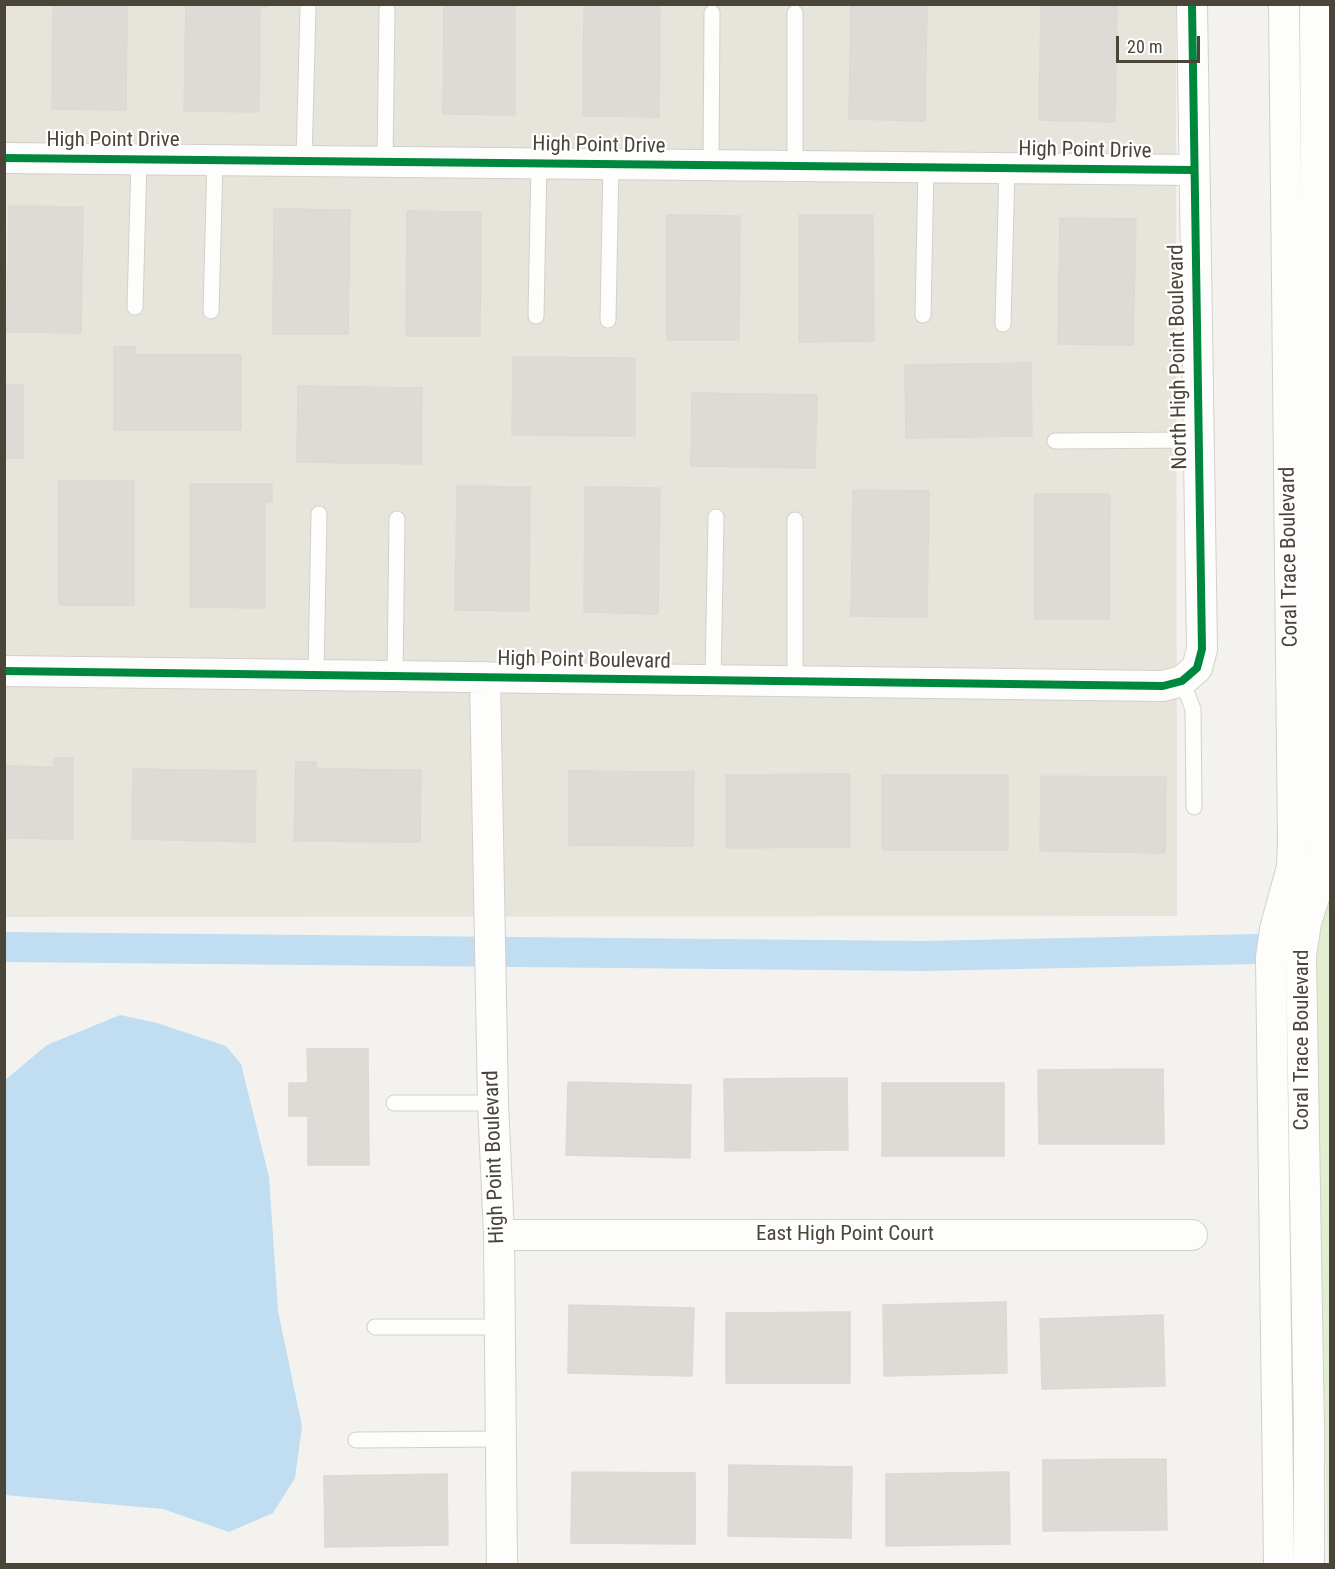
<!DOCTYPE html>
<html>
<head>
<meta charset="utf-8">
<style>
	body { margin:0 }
	#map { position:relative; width:1335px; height:1569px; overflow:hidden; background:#f4f2ee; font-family:"Roboto Condensed",sans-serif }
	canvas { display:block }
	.frame { position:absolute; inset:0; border:6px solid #4b4439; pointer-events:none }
	.scale { position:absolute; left:1116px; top:36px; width:84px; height:27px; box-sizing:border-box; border:3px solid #4b4439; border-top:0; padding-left:8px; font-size:18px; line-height:21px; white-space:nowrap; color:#4b4439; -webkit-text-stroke:4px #fff; paint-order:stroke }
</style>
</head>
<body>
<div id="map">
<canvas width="1335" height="1569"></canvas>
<div class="frame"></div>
<div class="scale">20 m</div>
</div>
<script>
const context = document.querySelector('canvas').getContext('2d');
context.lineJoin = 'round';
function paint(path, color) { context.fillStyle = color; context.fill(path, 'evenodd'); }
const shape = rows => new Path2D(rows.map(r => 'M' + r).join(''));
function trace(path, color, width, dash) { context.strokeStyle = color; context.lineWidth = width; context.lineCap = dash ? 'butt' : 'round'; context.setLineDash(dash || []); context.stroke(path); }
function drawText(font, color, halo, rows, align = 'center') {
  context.font = font + ' "Roboto Condensed",sans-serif'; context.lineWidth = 4.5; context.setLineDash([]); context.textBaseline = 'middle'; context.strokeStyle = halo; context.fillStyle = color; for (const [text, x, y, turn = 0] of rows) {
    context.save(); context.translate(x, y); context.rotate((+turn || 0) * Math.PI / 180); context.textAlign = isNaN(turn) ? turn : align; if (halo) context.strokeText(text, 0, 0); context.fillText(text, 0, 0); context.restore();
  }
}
paint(shape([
	[4,5,1176,5,1177,916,5,917]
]), '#e7e4dc');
paint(shape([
	[1328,898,1330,898,1330,1564,1328,1564,1314,945]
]), '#e1eecf');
paint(shape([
	[120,1015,157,1023,226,1046,241,1064,269,1177,278,1311,302,1426,295,1478,273,1513,229,1532,163,1509,5,1495,5,1080,47,1045]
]), '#c0ddf1');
trace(shape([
	[4,947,923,956,1259,949]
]), '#c0ddf1', 30);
const building = shape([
	[53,4,127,4,126,110,52,109,53,4],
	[186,4,266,4,266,8,260,7,259,112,184,111,186,4],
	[444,4,515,4,515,115,443,114,444,4],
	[584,4,660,4,659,117,583,116,584,4],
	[851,4,927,4,925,121,849,119,851,4],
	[1041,4,1117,4,1115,122,1039,120,1041,4],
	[9,206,83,207,81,333,7,332,9,206],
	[274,209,350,210,348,334,273,334,274,209],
	[407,211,481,212,480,336,406,336,407,211],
	[667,215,740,216,739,340,667,340,667,215],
	[799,215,873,215,874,341,799,342,799,215],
	[1060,218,1136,219,1133,345,1058,344,1060,218],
	[114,347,135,347,135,355,241,355,241,430,114,430,114,347],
	[513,357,635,358,635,436,512,435,513,357],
	[1031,363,1032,436,906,438,905,365,1031,363],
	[4,384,23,385,23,458,4,458,4,384],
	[298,386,422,388,421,464,297,462,298,386],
	[692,393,817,395,815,468,691,466,692,393],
	[59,481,134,481,134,605,59,605,59,481],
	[190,484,272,484,272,502,265,502,265,608,190,607,190,484],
	[457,486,530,487,529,611,455,610,457,486],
	[585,487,660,488,658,614,584,612,585,487],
	[853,490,929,491,927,617,851,616,853,490],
	[1035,494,1110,494,1109,619,1035,619,1035,494],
	[54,758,73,758,73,839,4,838,4,766,54,767,54,758],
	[296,762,316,762,316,769,421,770,420,842,294,841,296,762],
	[133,769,256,771,255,842,132,839,133,769],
	[569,771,694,772,693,846,569,845,569,771],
	[850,774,850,847,726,848,726,775,850,774],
	[882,775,1008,775,1008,850,882,850,882,775],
	[1041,776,1166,777,1165,853,1040,851,1041,776],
	[307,1049,368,1049,369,1165,308,1165,308,1116,289,1116,289,1083,308,1083,307,1049],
	[1163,1069,1164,1144,1039,1144,1038,1070,1163,1069],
	[847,1078,848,1150,725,1151,724,1079,847,1078],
	[568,1082,691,1085,690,1158,566,1155,568,1082],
	[882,1083,1004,1083,1004,1156,882,1156,882,1083],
	[1006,1302,1007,1373,884,1376,883,1305,1006,1302],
	[569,1305,694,1308,692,1376,568,1373,569,1305],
	[850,1312,850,1383,726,1383,726,1313,850,1312],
	[1163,1315,1165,1386,1042,1389,1040,1319,1163,1315],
	[1166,1459,1167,1530,1043,1531,1043,1460,1166,1459],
	[729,1465,852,1467,851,1538,728,1536,729,1465],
	[572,1472,695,1473,695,1544,571,1543,572,1472],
	[1009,1472,1010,1544,886,1546,886,1474,1009,1472],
	[447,1474,448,1545,325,1547,324,1476,447,1474]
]);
paint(building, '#dedbd6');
trace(building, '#dcd9d4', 1.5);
const service = shape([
	[795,13,795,166],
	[304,161,308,8],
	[385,162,387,10],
	[711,165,712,13],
	[135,307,139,160],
	[211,311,215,160],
	[923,315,926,167],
	[536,316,539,163],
	[608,320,611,164],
	[1003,324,1007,168],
	[1055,441,1198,440],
	[795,520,795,681],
	[316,675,319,514],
	[395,676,397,519],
	[713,680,716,517],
	[1182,681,1193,709,1194,807],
	[394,1103,493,1103],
	[375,1327,499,1327],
	[356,1440,501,1439]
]);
const minor = shape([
	[4,158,1193,170],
	[4,671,1163,686,1182,681,1197,668,1202,649,1192,4],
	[485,677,493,1103,499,1235,502,1564],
	[499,1235,1192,1235],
	[1279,1564,1271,958,1275,929,1292,867,1293,842,1284,4],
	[1309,1564,1309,1430,1301,955,1306,923,1321,875,1323,847,1317,356,1315,4]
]);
trace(service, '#d2d0cb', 17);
trace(minor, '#d2d0cb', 32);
trace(service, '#fdfdfc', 15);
trace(minor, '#fdfdfc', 30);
trace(shape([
	[4,158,1193,170],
	[4,671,1163,686,1182,681,1197,668,1202,649,1192,4]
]), '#00873e', 8);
drawText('21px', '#4b4439', '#fff', [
	["High Point Drive",113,141],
	["High Point Drive",599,146,1],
	["High Point Drive",1085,151,1],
	["North High Point Boulevard",1179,357,-91],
	["Coral Trace Boulevard",1290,557,-91],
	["High Point Boulevard",584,661,1],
	["Coral Trace Boulevard",1303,1040,-90],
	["High Point Boulevard",495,1157,-92],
	["East High Point Court",845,1235]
]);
</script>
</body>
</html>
